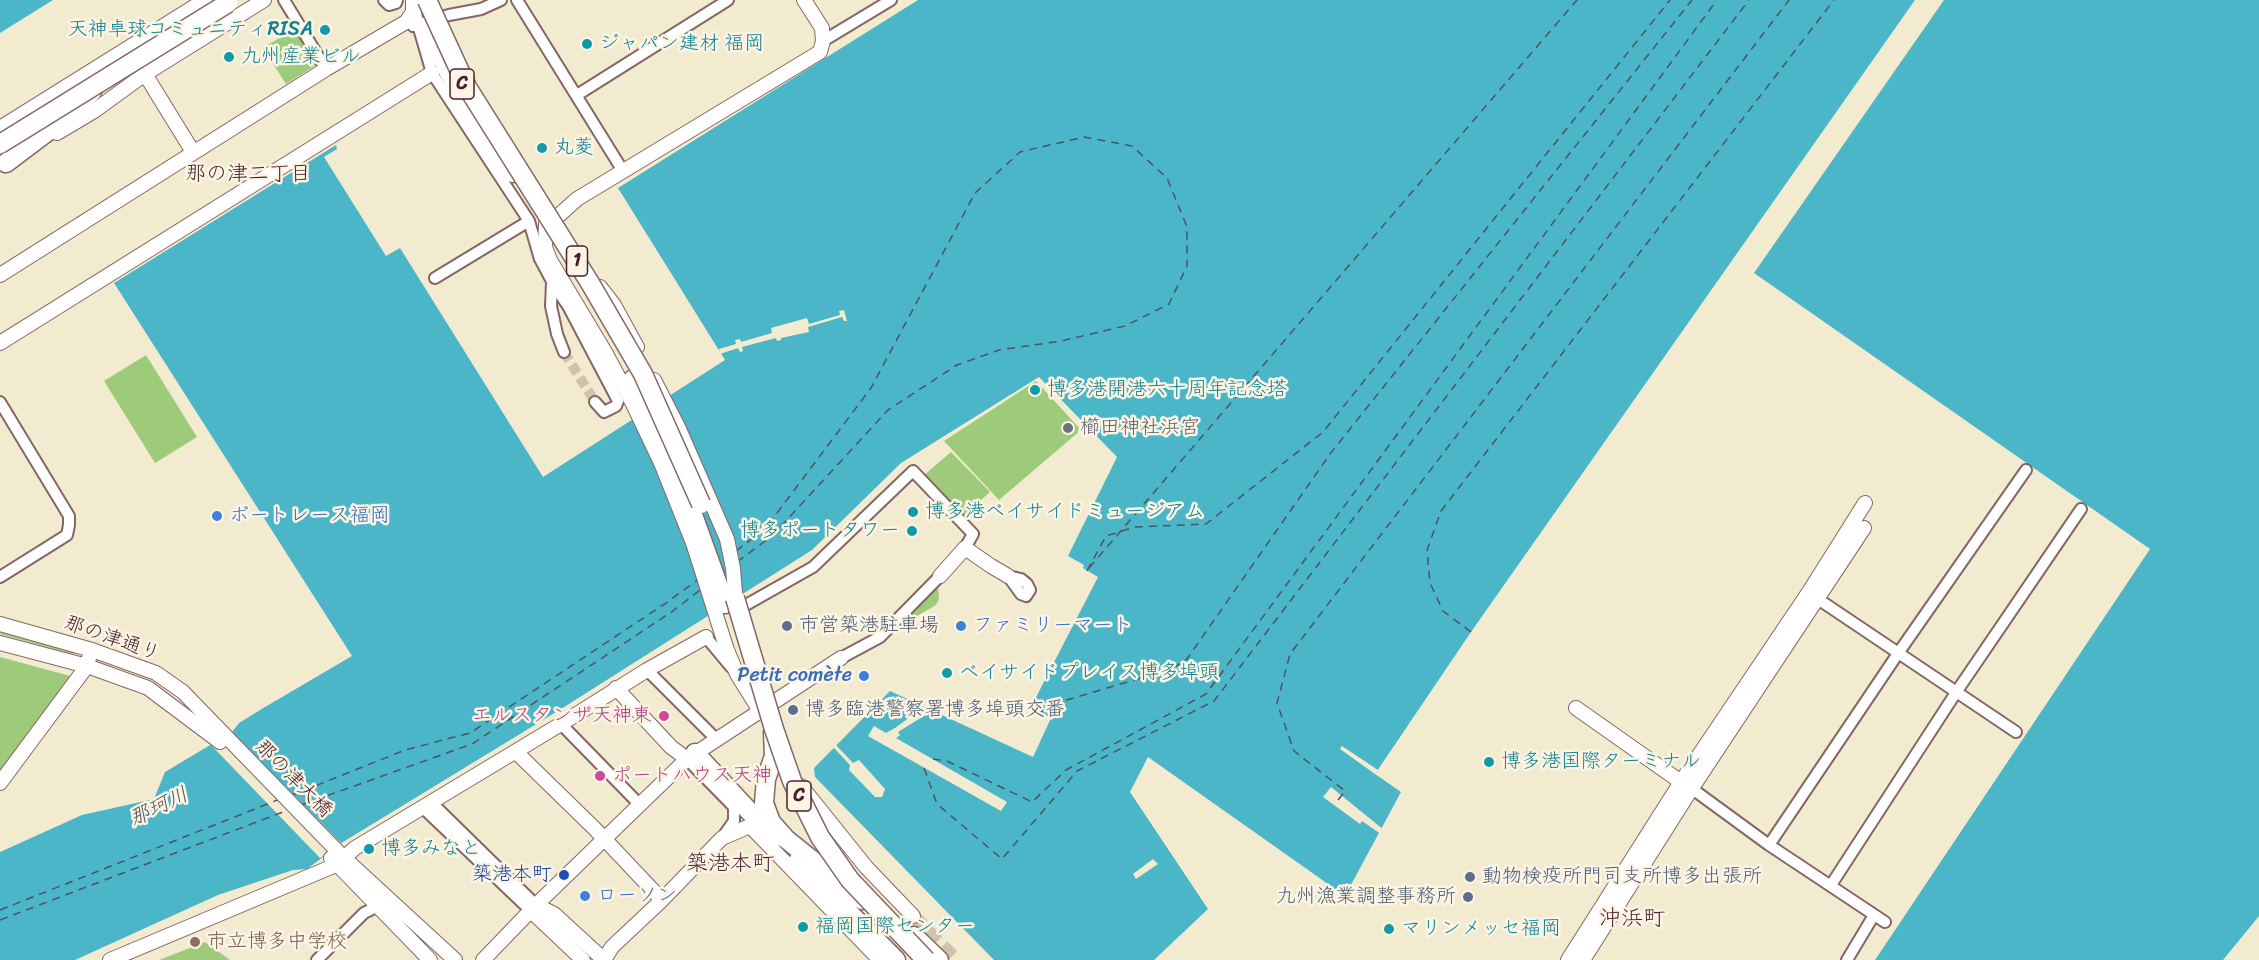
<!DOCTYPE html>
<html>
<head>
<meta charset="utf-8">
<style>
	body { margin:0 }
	canvas { display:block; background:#f2ebd0 }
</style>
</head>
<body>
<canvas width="2259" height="960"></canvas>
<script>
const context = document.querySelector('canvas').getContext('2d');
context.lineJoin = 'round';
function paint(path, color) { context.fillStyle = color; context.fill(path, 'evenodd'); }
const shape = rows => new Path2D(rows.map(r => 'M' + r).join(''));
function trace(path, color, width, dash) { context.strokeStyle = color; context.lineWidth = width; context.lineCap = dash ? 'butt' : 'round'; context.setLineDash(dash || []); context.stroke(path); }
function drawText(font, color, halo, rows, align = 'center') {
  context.font = font + ' Sriracha,"Klee One",sans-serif'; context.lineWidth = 5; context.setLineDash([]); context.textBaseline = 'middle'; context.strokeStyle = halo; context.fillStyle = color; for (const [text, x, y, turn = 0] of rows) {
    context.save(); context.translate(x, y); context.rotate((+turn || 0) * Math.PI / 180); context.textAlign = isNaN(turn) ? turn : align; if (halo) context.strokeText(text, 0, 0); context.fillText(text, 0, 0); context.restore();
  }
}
paint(shape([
	[294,29,316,65,286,84,263,48],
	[146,355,197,437,155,463,104,381],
	[1036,381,1081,430,999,500,944,441],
	[951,452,990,492,961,518,922,477],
	[938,585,939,599,936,605,912,619,903,619],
	[0,632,73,652,74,653,73,654,0,634],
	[0,657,74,677,0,773],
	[205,942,230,960,159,960]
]), '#9ecb79');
paint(shape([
	[0,0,53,0,0,33],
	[918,0,1915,0,1471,632,1375,774,1401,792,1345,896,1148,757,1130,792,1208,909,1154,960,994,960,815,777,814,768,890,691,1033,757,1051,718,1031,707,1098,577,1083,568,1084,565,1068,556,1117,457,1039,377,901,463,812,550,561,709,343,842,307,869,293,870,218,895,75,960,0,960,0,852,82,815,154,799,165,772,232,732,239,723,265,707,352,656,114,283,336,145,337,149,324,157,386,256,400,248,543,477,725,360,618,188],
	[1944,0,2259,0,2259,916,2223,960,1875,960,2150,549,1754,273]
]), '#4bb6c8');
paint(shape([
	[844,310,847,321,844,321,842,317,808,327,809,332,781,338,781,340,777,341,776,338,742,347,743,351,740,352,738,348,720,354,719,349,736,344,735,340,740,339,741,342,772,333,771,328,807,318,809,324,840,315,839,311],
	[919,705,932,711,898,732,900,735,896,738,1007,802,1001,811,868,736,874,726,886,733,895,728,910,717,908,712],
	[232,732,342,844,320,858,211,745],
	[836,745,853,763,859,760,885,789,882,797,875,797,849,770,850,765,833,747],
	[1342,746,1378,770,1375,774,1340,749],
	[1331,787,1384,830,1382,835,1362,821,1360,824,1323,797],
	[1153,859,1158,864,1136,879,1133,874]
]), '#f2ebd0');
trace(shape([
	[736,551,765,529,871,388,975,193,1020,152,1084,137,1132,146,1167,178,1187,227,1187,266,1169,304,1125,326,1061,341,999,350,957,365,888,410,772,536,737,562],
	[1089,568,1577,0],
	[1087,571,1106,536,1135,527,1206,524,1323,432,1670,0],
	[1471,632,1443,611,1430,583,1427,550,1441,511,1834,0],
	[1041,712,1050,705,1171,669,1187,659,1330,454,1692,0],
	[933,759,947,761,1032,802,1066,770,1206,694,1717,0],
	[924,768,937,804,1002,859,1077,771,1214,701,1749,0],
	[290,796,405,750,470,733,666,603,699,579],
	[1338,800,1345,791,1294,751,1277,703,1290,654,1789,0],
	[301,805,472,744,673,611,700,590],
	[0,910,280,799],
	[0,920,288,810]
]), '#4a5462', 1.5, [8, 6]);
trace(shape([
	[564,352,595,402]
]), '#d0c2af', 10, [10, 5]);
trace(shape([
	[913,916,956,960]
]), '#d0c2af', 14, [14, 7]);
const street = shape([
	[284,0,326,69],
	[384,0,389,5,396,3,397,0],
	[517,0,623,171],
	[415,4,418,25,432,73,529,221,540,259,555,287,568,306,618,401,616,406,604,412,595,402],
	[413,26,449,15,481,9,501,0],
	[823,41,891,0],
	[577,95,728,0],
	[435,278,529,221],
	[552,282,551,306,557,334,564,352],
	[0,402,69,516,69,525,67,535,0,577],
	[1008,576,1021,579,1027,584,1030,590,1026,596,1021,594,1008,576],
	[1812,595,2016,732],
	[737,610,813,567,913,471,973,534,965,548],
	[706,637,731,667],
	[841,658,880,637,940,576],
	[647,670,716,739],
	[561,724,640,805],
	[687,759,734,807,734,821,722,838],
	[1687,785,1769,845,1885,922],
	[431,802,536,905],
	[423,808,531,911],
	[1769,845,1899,652,2026,470],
	[1831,885,1957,691,2081,509],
	[317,960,364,913,376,907],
	[1847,960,1874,915]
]);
const secondary = shape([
	[145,74,193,152],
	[0,128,205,0],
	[57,133,94,111,145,74,264,0],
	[552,217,546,224,545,247,550,260,605,352,633,404,661,463,693,543,727,650,737,674,760,711],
	[557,232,554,227,557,217,577,199,820,52,823,41,822,28,804,0],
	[0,275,326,69,406,22,413,12,413,0],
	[600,287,614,305,637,347],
	[0,343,432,73],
	[654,380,679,429,727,539,733,568,736,605],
	[940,576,965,548,991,566,1008,576],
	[0,624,92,650,156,673,183,692,344,858,455,960],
	[0,643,87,666,148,688,220,742],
	[616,688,671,747,687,759],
	[1576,708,1681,782],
	[516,752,595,829,662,900],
	[0,783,87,666,89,658],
	[801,786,866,867,913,916],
	[331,858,430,960],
	[536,905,554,914,604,960],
	[531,911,583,960],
	[110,960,336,865,355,848,561,724,647,670,706,637],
	[483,960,536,905,687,759,841,658],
	[604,960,612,947,662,900,722,838,750,826,880,960],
	[1568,960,1681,782,1809,592,1865,503],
	[1583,960,1692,788,1864,528]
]);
const highway = shape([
	[429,33,449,73,484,133,513,173],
	[6,163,59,123,92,92],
	[633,379,691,509,725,604],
	[773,732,774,756,766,779,764,803,771,822,786,839,862,900],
	[695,753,774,838],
	[798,861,896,960],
	[914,936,939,960]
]);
trace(street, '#856665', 14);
trace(secondary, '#856665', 16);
trace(highway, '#856665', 21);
trace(street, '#fff', 10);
trace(secondary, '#fff', 14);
trace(highway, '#fff', 18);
const highwayBridge = shape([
	[427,0,467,87,590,283,643,374,701,504],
	[0,144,228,3],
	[735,598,774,729,792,781,820,837,850,880,926,960]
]);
trace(highwayBridge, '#856665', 21, []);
trace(highwayBridge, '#fff', 18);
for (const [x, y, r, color] of [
	[325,30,6,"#0f9aa8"],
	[587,44,6,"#0f9aa8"],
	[229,57,6,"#0f9aa8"],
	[542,148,6,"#0f9aa8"],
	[1035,390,6,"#0f9aa8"],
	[1068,428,6,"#6b7280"],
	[913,512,6,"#0f9aa8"],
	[217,516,6,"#3f7fe0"],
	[912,531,6,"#0f9aa8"],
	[787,626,6,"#5c6f8a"],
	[961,626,6,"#3f7fe0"],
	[947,673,6,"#0f9aa8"],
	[864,676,6,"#3f7fe0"],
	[793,710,6,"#5c6f8a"],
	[664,716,6,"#d1479c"],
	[1489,762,6,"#0f9aa8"],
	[600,776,6,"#d1479c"],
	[369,849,6,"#0f9aa8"],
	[564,875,6,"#1a4fb4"],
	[1470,877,6,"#5c6f8a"],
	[585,896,6,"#3f7fe0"],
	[1468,897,6,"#5c6f8a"],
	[803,927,6,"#0f9aa8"],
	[1389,929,6,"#0f9aa8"],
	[195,942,6,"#8d6e63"]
]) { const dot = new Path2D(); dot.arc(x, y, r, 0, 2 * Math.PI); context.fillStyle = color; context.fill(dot); trace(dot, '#fcf5e5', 2); }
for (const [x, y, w] of [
	[462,84,24],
	[577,261,21],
	[799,796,24]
]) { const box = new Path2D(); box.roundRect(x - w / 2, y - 15, w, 30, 4.5); context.fillStyle = '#fcf5e5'; context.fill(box); trace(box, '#4a1f2b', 1.5); }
drawText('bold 18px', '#4a1f2b', null, [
	["C",462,84],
	["1",577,261],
	["C",799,796]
]);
drawText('20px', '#0d838f', '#fcf5e5', [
	["天神卓球コミュニティRISA",313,30,"right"],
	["ジャパン建材 福岡",599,44],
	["九州産業ビル",241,57],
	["丸菱",554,148],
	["博多港開港六十周年記念塔",1047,390],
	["博多港ベイサイドミュージアム",925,512],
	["博多ポートタワー",900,531,"right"],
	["ベイサイドプレイス博多埠頭",959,673],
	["博多港国際ターミナル",1501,762],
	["博多みなと",381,849],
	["福岡国際センター",815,927],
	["マリンメッセ福岡",1401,929]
], 'left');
drawText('20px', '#5b616d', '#fcf5e5', [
	["櫛田神社浜宮",1080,428]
], 'left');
drawText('20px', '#366cbe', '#fcf5e5', [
	["ボートレース福岡",229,516],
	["ファミリーマート",973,626],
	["Petit comète",852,676,"right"],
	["ローソン",597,896]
], 'left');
drawText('20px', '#4e5e75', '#fcf5e5', [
	["市営築港駐車場",799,626],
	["博多臨港警察署博多埠頭交番",805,710],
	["動物検疫所門司支所博多出張所",1482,877],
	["九州漁業調整事務所",1456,897,"right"]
], 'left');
drawText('20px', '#4a1f2b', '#fcf5e5', [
	["那の津通り",112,639,19],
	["那の津大橋",293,779,45]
]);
drawText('20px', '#b23c85', '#fcf5e5', [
	["エルスタンザ天神東",652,716],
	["ポートハウス天神",612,776,"left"]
], 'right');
drawText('20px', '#164399', '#fcf5e5', [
	["築港本町",552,875]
], 'right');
drawText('20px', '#785e54', '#fcf5e5', [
	["市立博多中学校",207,942]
], 'left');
drawText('21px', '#4a1f2b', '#fcf5e5', [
	["那の津二丁目",248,175]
]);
drawText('italic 21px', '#4a5462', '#fcf5e5', [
	["那珂川",159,808,-26]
]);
drawText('22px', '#4a1f2b', '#fcf5e5', [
	["築港本町",730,864],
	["沖浜町",1632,919]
]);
</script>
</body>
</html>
